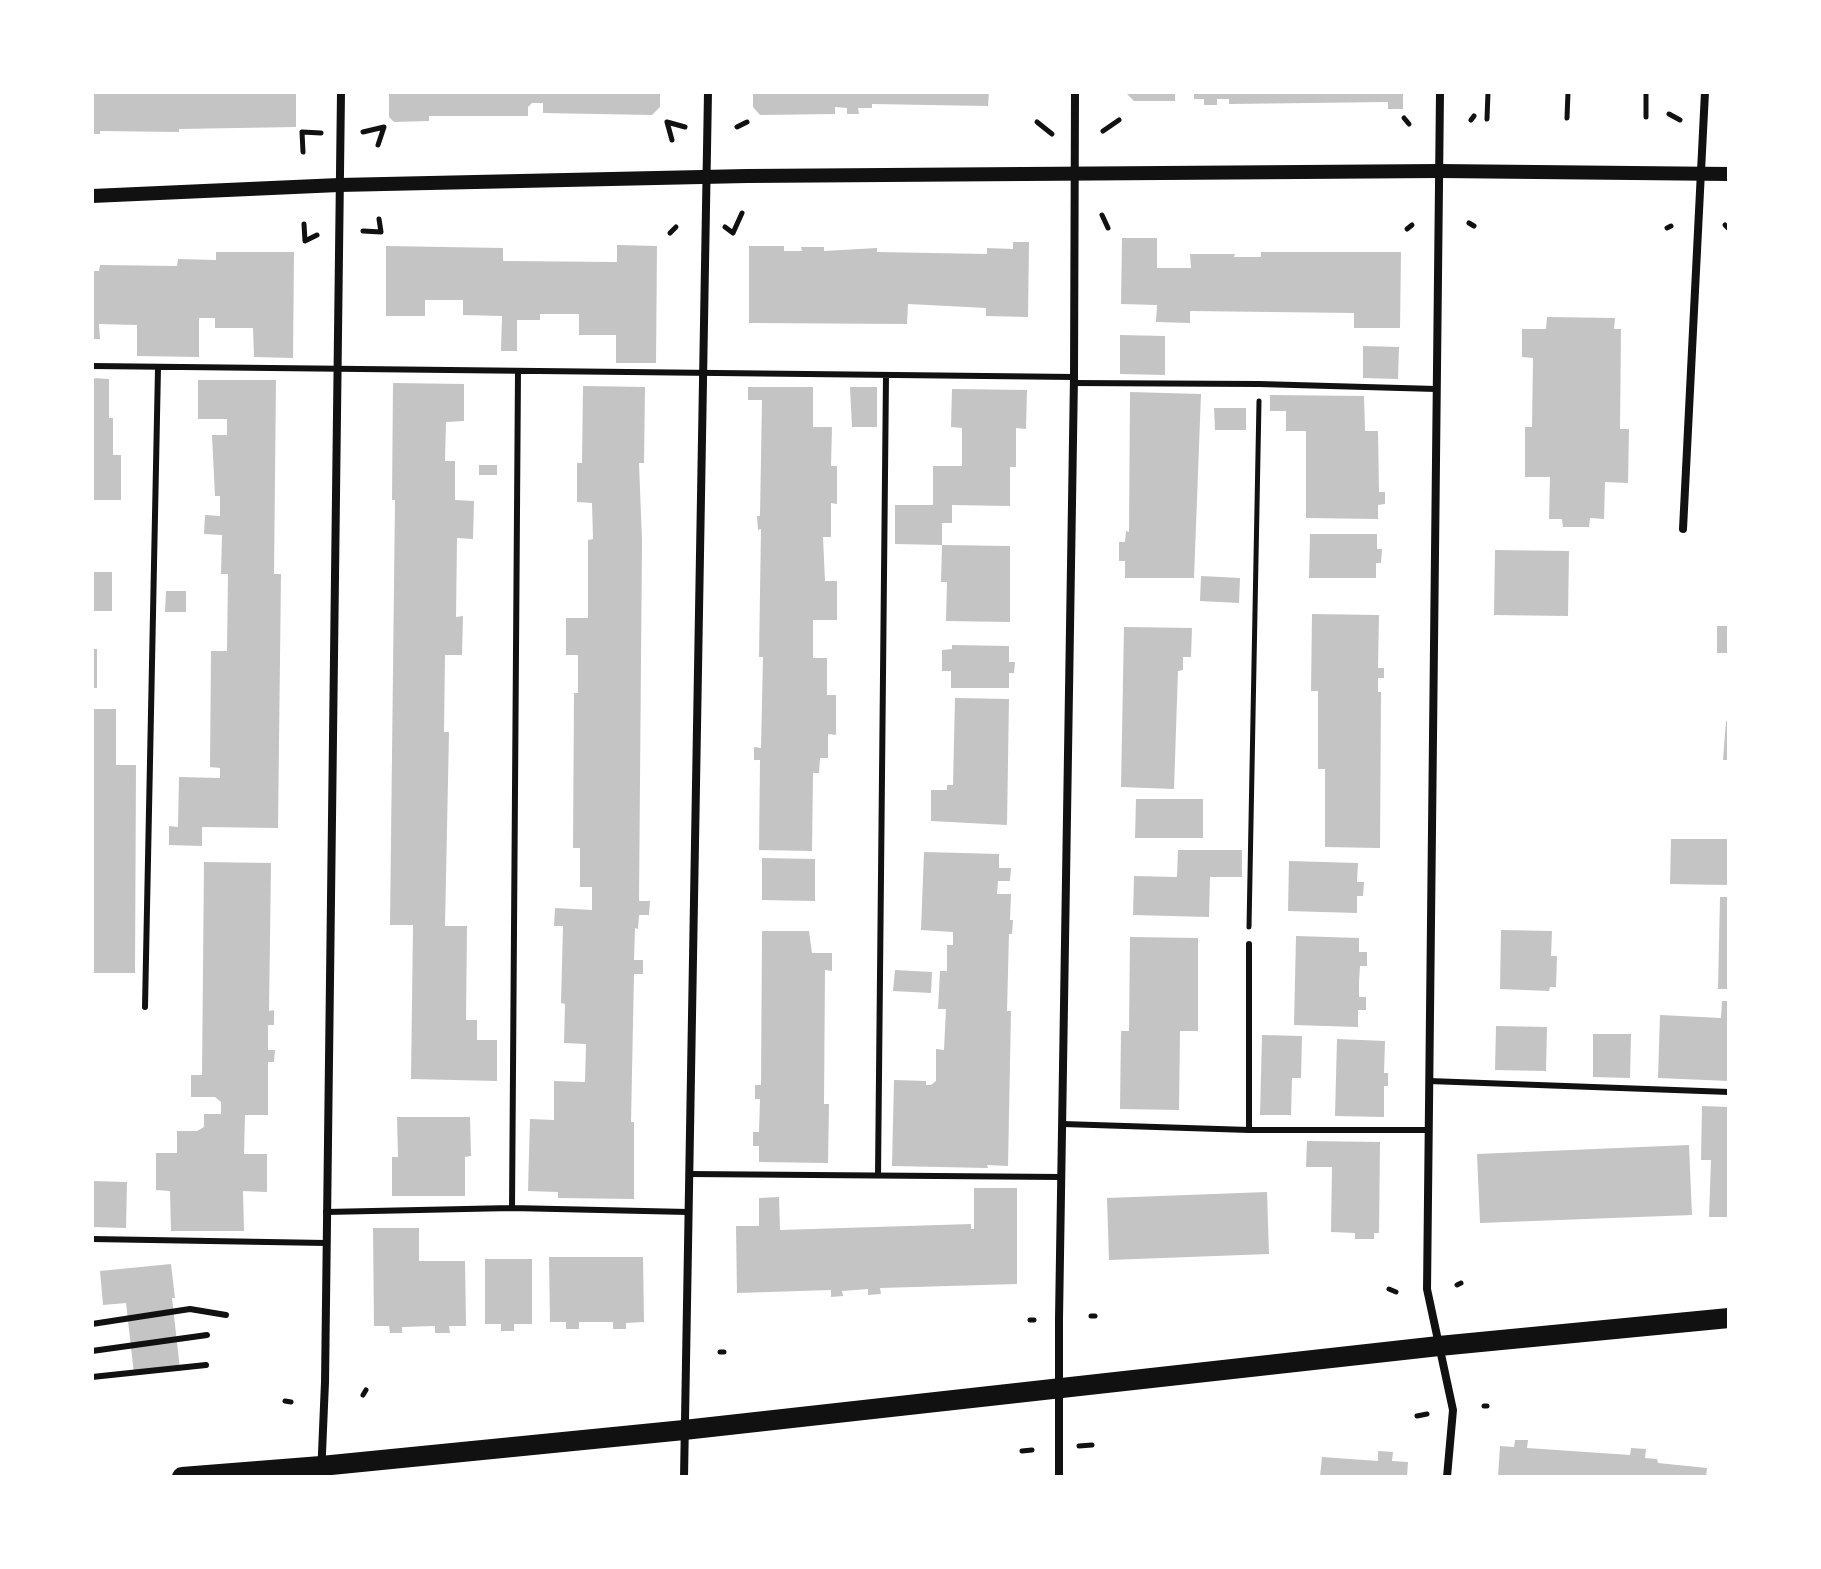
<!DOCTYPE html>
<html>
<head>
<meta charset="utf-8">
<style>
	body { margin:0 }
	#map { position:relative; width:1821px; height:1569px; overflow:hidden; background:#fff; font-family:Roboto,sans-serif }
	canvas { display:block }
	.frame { position:absolute; inset:0; border:94px solid #fff; pointer-events:none }
</style>
</head>
<body>
<div id="map">
<canvas width="1821" height="1569"></canvas>
<div class="frame"></div>
</div>
<script>
const context = document.querySelector('canvas').getContext('2d');
context.lineJoin = 'round';
function paint(path, color) { context.fillStyle = color; context.fill(path, 'evenodd'); }
const shape = rows => new Path2D(rows.map(r => 'M' + r).join(''));
function trace(path, color, width, dash) { context.strokeStyle = color; context.lineWidth = width; context.lineCap = dash ? 'butt' : 'round'; context.setLineDash(dash || []); context.stroke(path); }
paint(shape([
	[92,92,296,92,296,127,179,129,179,132,100,131,100,134,92,134],
	[389,92,660,92,660,107,652,115,543,113,543,103,532,103,528,107,528,116,429,116,429,121,394,122,389,117],
	[753,92,989,92,988,106,872,104,872,108,858,108,859,114,847,114,847,108,835,107,835,114,760,115,753,107],
	[1125,92,1175,92,1175,101,1134,101],
	[1194,92,1403,92,1403,109,1388,109,1388,102,1229,104,1229,99,1217,99,1217,105,1204,105,1204,99,1194,99],
	[1122,238,1157,238,1157,268,1191,268,1190,254,1235,254,1234,257,1261,257,1261,252,1401,252,1400,328,1354,328,1354,313,1190,311,1190,323,1156,322,1157,305,1121,304],
	[1013,242,1029,242,1028,317,986,316,986,308,908,304,907,324,749,323,749,246,784,246,784,251,802,251,801,247,824,247,824,251,877,248,877,252,987,254,987,248,1013,249],
	[617,245,657,246,656,363,616,363,616,335,579,335,579,314,540,314,540,320,517,320,517,351,501,351,502,316,463,315,463,300,425,300,425,316,386,316,386,246,503,248,503,261,617,262],
	[216,252,294,252,293,358,254,357,253,328,215,328,215,318,199,318,199,357,137,356,137,325,99,324,100,339,92,339,92,271,99,271,100,265,177,266,178,259,216,260],
	[1547,317,1615,318,1614,329,1621,329,1620,429,1629,429,1628,483,1605,482,1604,519,1590,518,1589,527,1563,527,1562,519,1549,519,1550,477,1525,477,1525,427,1532,427,1533,358,1522,357,1522,329,1546,329],
	[1120,335,1165,336,1165,375,1120,374],
	[1363,346,1399,347,1398,379,1363,378],
	[92,378,109,379,109,418,113,418,113,455,121,455,121,500,92,500],
	[198,380,276,380,274,574,281,574,278,828,202,827,202,846,169,845,169,826,178,827,179,777,220,778,220,768,210,767,211,651,227,651,228,574,221,574,222,535,204,534,205,515,220,516,220,496,215,496,212,435,227,435,227,419,198,419],
	[393,383,464,384,464,421,446,422,445,461,455,461,455,500,474,501,473,539,457,538,456,617,463,616,462,655,445,655,444,732,449,732,445,926,467,926,466,1020,477,1020,477,1040,497,1040,497,1081,411,1079,413,925,390,925,395,500,392,500],
	[583,386,645,387,644,463,639,463,642,540,639,901,650,901,649,915,639,915,638,929,635,928,634,960,643,960,643,974,634,974,631,1122,634,1122,634,1199,558,1198,558,1192,528,1191,530,1119,554,1120,554,1081,585,1082,586,1044,564,1043,565,1004,561,1003,563,926,554,926,555,908,592,910,592,887,580,887,580,848,573,848,574,693,578,693,578,655,566,655,566,618,588,618,588,540,593,539,592,503,577,502,577,463,582,463],
	[748,387,813,387,813,427,832,427,831,466,837,466,837,504,831,503,831,537,823,537,825,581,837,581,837,620,813,620,813,658,827,658,827,695,836,695,836,735,828,734,828,758,820,758,819,773,813,773,812,851,759,850,760,760,754,760,754,747,761,748,763,657,759,657,761,529,758,530,757,516,760,516,762,400,748,400],
	[850,387,877,387,877,427,852,427],
	[952,389,1027,390,1026,429,1016,428,1016,467,1010,467,1010,506,952,505,952,523,942,523,942,545,895,544,895,505,933,505,933,466,962,466,962,428,951,427],
	[1130,392,1201,394,1194,578,1125,578,1125,561,1119,561,1119,542,1125,542,1126,531,1129,532],
	[1270,395,1364,396,1365,431,1378,431,1379,492,1385,492,1385,504,1378,505,1378,519,1306,518,1306,431,1286,431,1286,411,1270,411],
	[1214,408,1246,408,1246,430,1215,430],
	[479,465,497,465,497,475,479,475],
	[1310,534,1377,534,1377,549,1382,549,1381,563,1376,563,1376,578,1309,578],
	[942,545,1010,546,1010,622,946,621,947,582,941,582],
	[1495,550,1569,551,1568,616,1494,615],
	[92,572,112,572,112,611,92,611],
	[1201,576,1240,578,1239,603,1200,601],
	[166,591,186,591,186,612,165,612],
	[1312,614,1379,615,1378,668,1384,668,1384,678,1378,678,1378,692,1381,692,1380,848,1325,847,1325,769,1318,769,1318,691,1311,691],
	[1717,626,1729,626,1729,653,1717,653],
	[1124,627,1192,628,1191,657,1183,657,1183,670,1178,671,1174,789,1121,787],
	[952,645,1009,646,1009,662,1015,662,1014,673,1009,673,1009,688,951,688,951,671,942,671,942,650,952,649],
	[92,649,97,649,97,688,92,688],
	[955,698,1009,699,1007,825,931,821,931,790,947,790,947,785,953,785],
	[92,709,116,709,116,765,136,765,135,973,92,973],
	[1726,721,1729,721,1729,760,1723,760],
	[1136,799,1203,799,1203,838,1135,838],
	[1671,839,1729,839,1729,885,1670,884],
	[1178,850,1242,850,1242,877,1210,877,1209,917,1133,915,1134,876,1177,877],
	[924,852,999,854,999,868,1011,868,1010,881,998,881,997,894,1011,894,1010,920,1013,920,1012,934,1009,934,1007,1011,1011,1011,1008,1166,987,1165,988,1168,892,1166,894,1080,926,1081,926,1085,931,1085,936,1081,936,1049,944,1050,946,1009,938,1009,940,971,947,971,947,945,953,945,953,932,921,930],
	[762,858,815,859,815,901,762,900],
	[1289,861,1358,863,1357,882,1364,882,1363,896,1357,896,1357,913,1288,911],
	[204,862,271,863,269,1011,274,1010,274,1025,268,1025,268,1050,275,1050,274,1062,268,1062,268,1115,245,1115,244,1154,267,1154,267,1192,243,1191,244,1231,171,1231,170,1191,156,1190,156,1153,177,1153,177,1131,197,1131,204,1127,204,1114,221,1114,221,1102,215,1097,191,1097,191,1075,202,1075],
	[1720,897,1729,897,1729,989,1718,989],
	[1501,930,1552,931,1551,956,1557,956,1556,987,1550,987,1549,991,1500,989],
	[762,931,809,931,812,953,832,953,832,971,825,970,824,1104,829,1104,828,1163,759,1162,759,1146,753,1146,753,1132,759,1132,760,1099,755,1099,755,1085,761,1085],
	[1296,936,1359,938,1359,952,1367,952,1367,966,1360,966,1359,982,1359,997,1366,997,1366,1010,1358,1010,1358,1027,1294,1025],
	[1130,937,1198,938,1198,1031,1180,1031,1179,1110,1120,1109,1121,1031,1129,1031],
	[895,970,932,972,931,993,893,991],
	[1722,1001,1729,1001,1729,1081,1658,1078,1660,1015,1721,1018],
	[1496,1026,1547,1027,1546,1071,1495,1070],
	[1593,1034,1631,1034,1630,1078,1593,1077],
	[1262,1035,1302,1036,1301,1078,1292,1078,1291,1115,1260,1115],
	[1337,1039,1385,1041,1384,1073,1388,1073,1388,1086,1384,1086,1384,1117,1335,1116],
	[1702,1106,1729,1107,1729,1217,1709,1217,1711,1160,1701,1160],
	[397,1117,470,1117,471,1156,465,1157,465,1196,392,1196,392,1157,398,1157],
	[1307,1141,1380,1142,1379,1233,1374,1233,1374,1239,1355,1239,1355,1233,1331,1232,1332,1167,1306,1167],
	[1689,1145,1692,1215,1480,1223,1477,1154],
	[92,1181,127,1182,126,1228,92,1227],
	[974,1188,1017,1188,1017,1284,880,1288,881,1294,868,1295,868,1289,842,1291,843,1296,831,1297,831,1290,737,1293,736,1226,759,1226,759,1198,779,1197,780,1230,971,1224,971,1229,974,1229],
	[1267,1192,1269,1254,1109,1260,1107,1198],
	[373,1228,419,1228,419,1261,465,1261,466,1326,449,1326,450,1333,435,1333,435,1326,402,1327,402,1333,390,1333,389,1326,374,1326],
	[549,1257,643,1257,644,1322,626,1323,626,1329,613,1329,613,1322,579,1322,579,1329,566,1329,566,1322,550,1322],
	[485,1259,532,1259,532,1324,514,1324,514,1331,501,1331,501,1324,485,1324],
	[171,1264,175,1298,172,1298,180,1369,134,1374,126,1303,103,1305,100,1271],
	[1515,1440,1528,1440,1527,1448,1630,1455,1631,1448,1646,1449,1645,1458,1657,1459,1658,1463,1707,1468,1706,1477,1498,1477,1500,1446,1514,1447],
	[1378,1451,1393,1452,1392,1461,1408,1462,1407,1477,1320,1477,1322,1457,1378,1461]
]), '#c4c4c4');
trace(shape([
	[1669,114,1680,120],
	[1646,117,1646,92],
	[1404,118,1409,124],
	[1567,118,1568,92],
	[1487,119,1488,92],
	[1471,120,1474,116],
	[1037,122,1052,134],
	[737,127,747,122],
	[1103,131,1119,120],
	[363,132,384,127,378,145],
	[672,140,667,122,685,127],
	[303,152,302,132,321,133],
	[1102,215,1108,228],
	[1469,223,1474,226],
	[304,224,305,241,317,235],
	[1725,225,1728,228],
	[725,227,733,233,742,213],
	[1667,228,1671,226],
	[1407,229,1412,225],
	[363,231,381,232,379,219],
	[670,233,676,227],
	[1249,927,1259,401],
	[1457,1285,1461,1283],
	[1389,1289,1396,1292],
	[1091,1316,1095,1316],
	[1030,1320,1034,1320],
	[720,1352,724,1352],
	[363,1395,366,1390],
	[285,1401,291,1402],
	[1484,1406,1487,1406],
	[1417,1416,1427,1414],
	[1079,1446,1092,1445],
	[1022,1451,1032,1450]
]), '#111', 5);
trace(shape([
	[92,366,1074,377],
	[1073,383,1259,384,1436,389],
	[1249,944,1249,1130],
	[145,1007,158,368],
	[1429,1081,1729,1092],
	[1063,1124,1249,1130,1429,1130],
	[689,1174,1061,1177],
	[878,1175,886,375],
	[512,1208,518,371],
	[326,1212,512,1208,688,1212],
	[92,1239,326,1243],
	[92,1324,190,1309,226,1315],
	[92,1351,207,1335],
	[92,1377,206,1365]
]), '#111', 6);
trace(shape([
	[1440,92,1427,1289,1453,1410,1447,1477],
	[1683,529,1705,92],
	[321,1477,325,1382,341,92],
	[684,1477,708,92],
	[1059,1477,1059,1318,1074,377,1075,92]
]), '#111', 8);
trace(shape([
	[92,196,339,185,747,176,1439,171,1729,174]
]), '#111', 14);
trace(shape([
	[182,1477,321,1466,684,1430,1439,1346,1729,1318]
]), '#111', 20);
</script>
</body>
</html>
